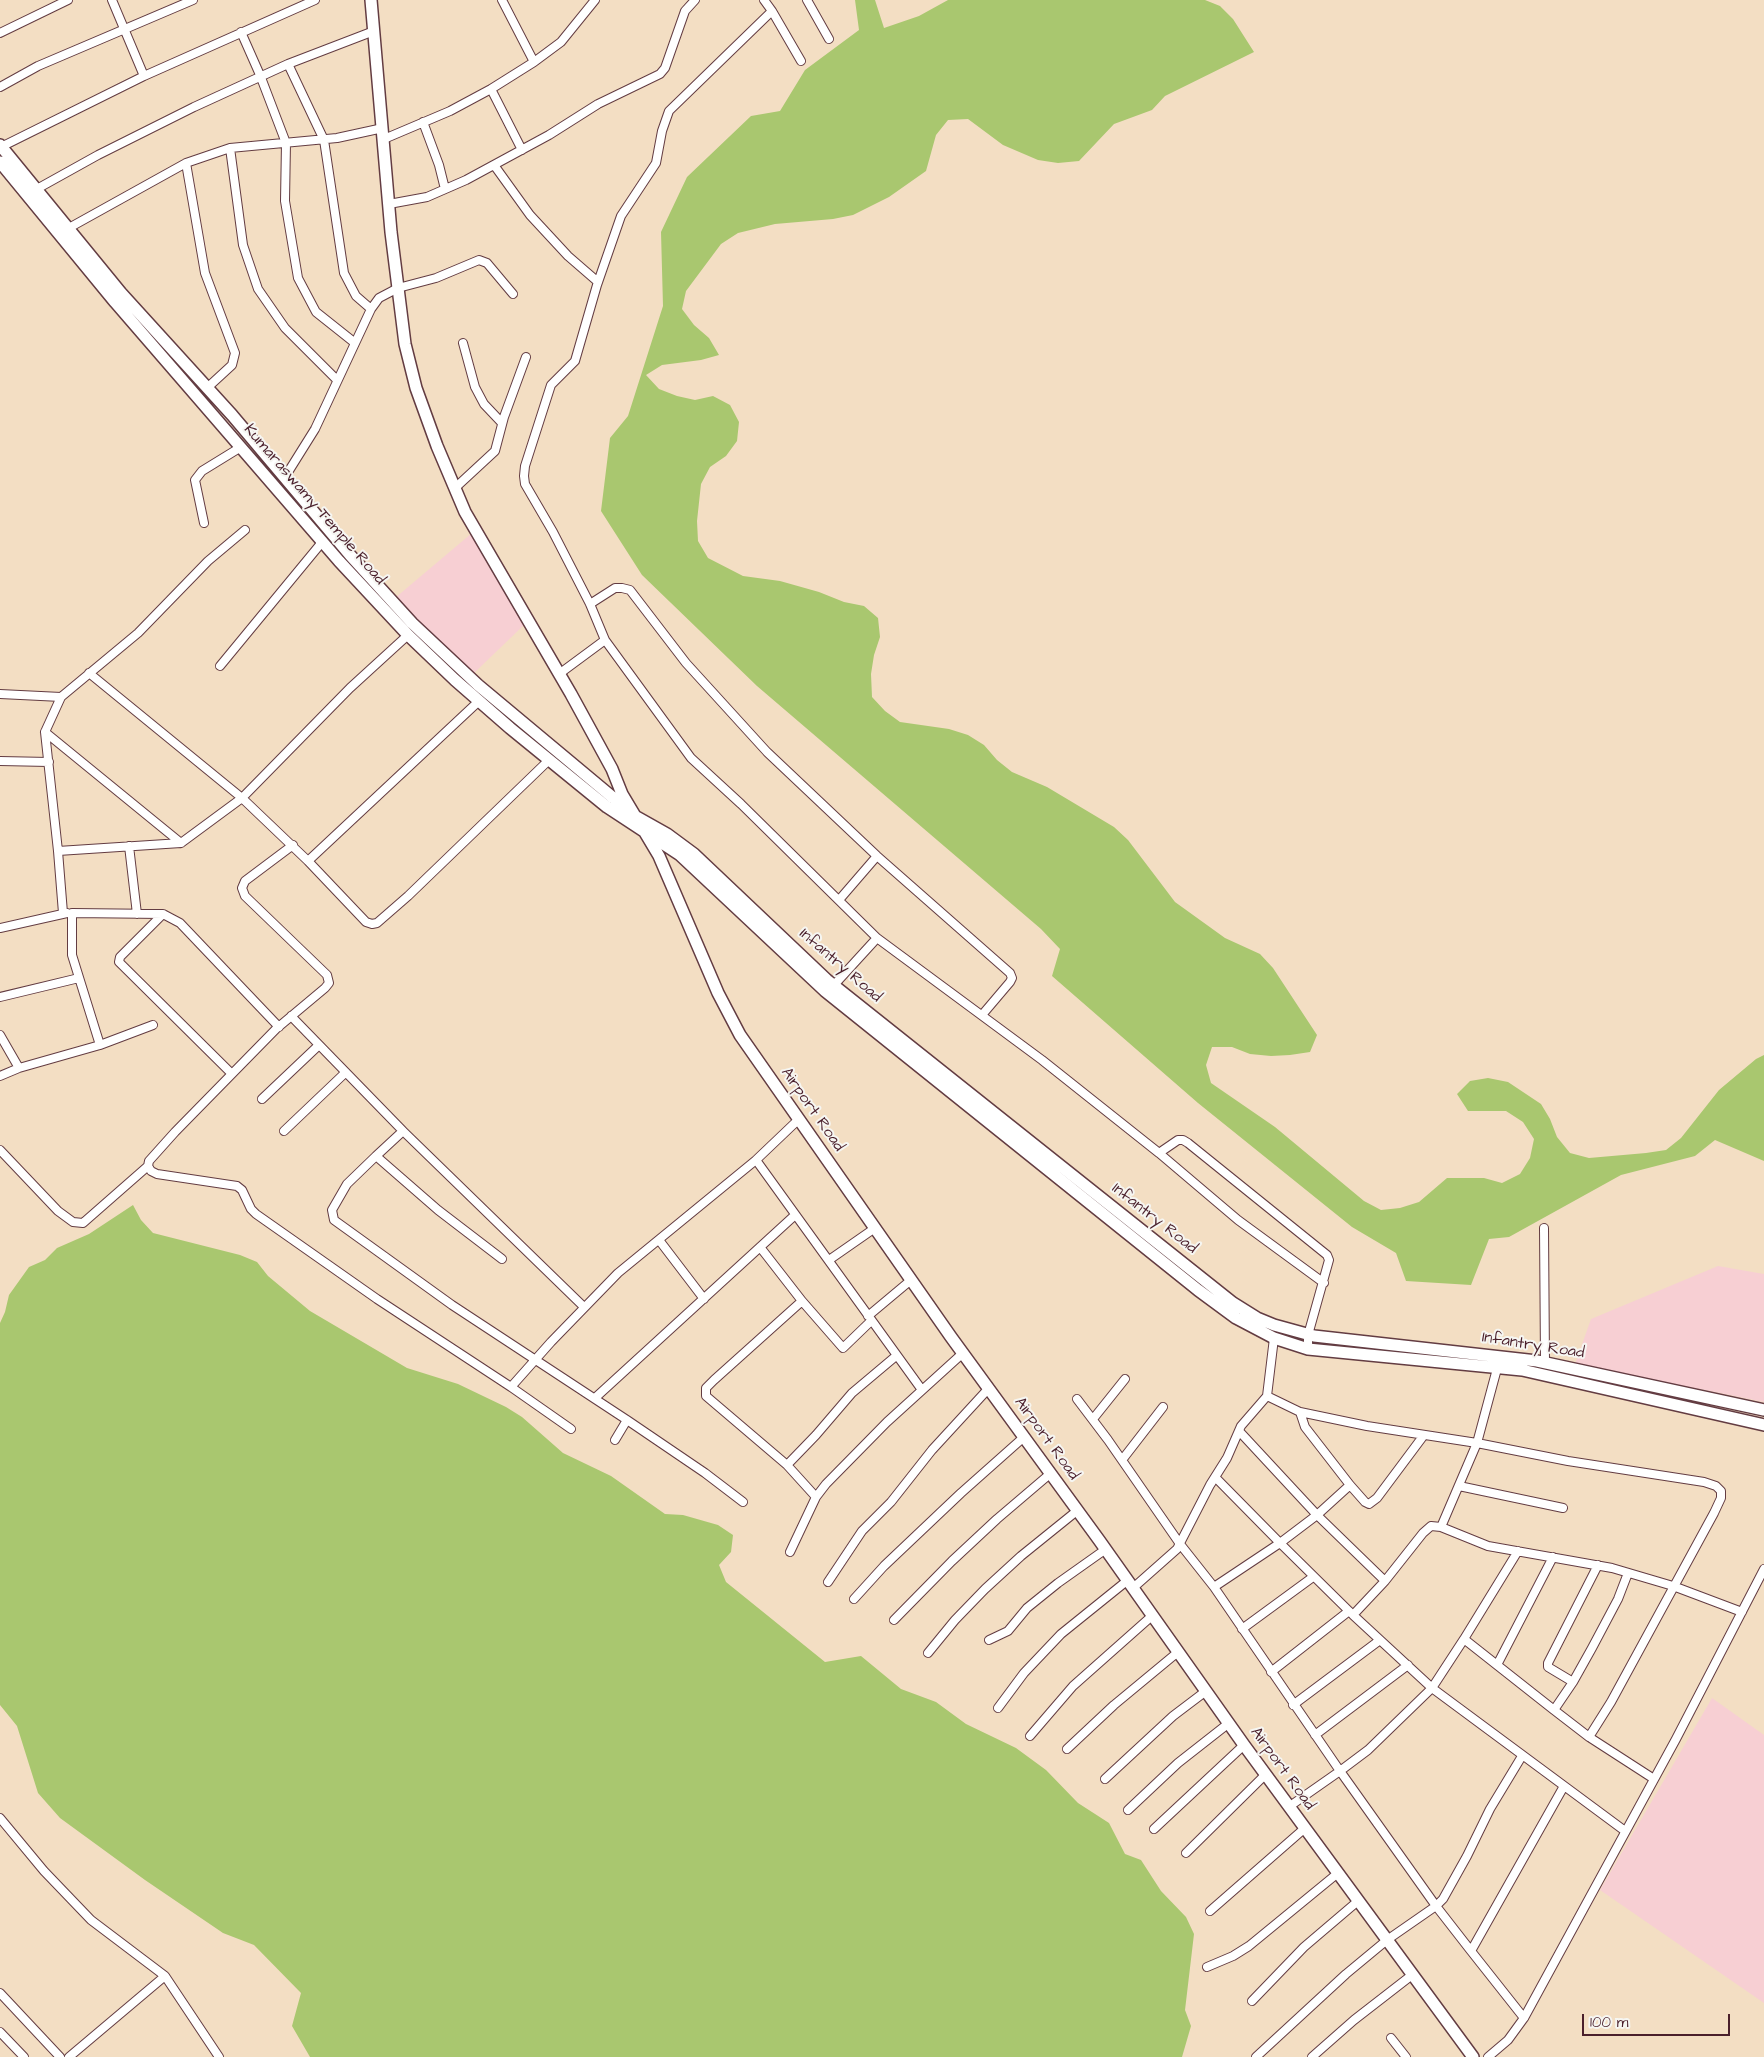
<!DOCTYPE html>
<html>
<head>
<meta charset="utf-8">
<style>
	body { margin:0 }
	#map { position:relative; width:1764px; height:2057px; overflow:hidden; background:#f3dec3; font-family:"Architects Daughter",sans-serif }
	canvas { display:block }
	.scale { position:absolute; left:1582px; top:2014px; width:148px; height:22px; box-sizing:border-box; border:2px solid #4a1f2b; border-top:0; padding-left:6px; font-size:15px; line-height:18px; white-space:nowrap; color:#4a1f2b; -webkit-text-stroke:4px #f6f6f2; paint-order:stroke }
</style>
</head>
<body>
<div id="map">
<canvas width="1764" height="2057"></canvas>
<div class="scale">100 m</div>
</div>
<script>
const context = document.querySelector('canvas').getContext('2d');
context.lineJoin = 'round';
function paint(path, color) { context.fillStyle = color; context.fill(path, 'evenodd'); }
const shape = rows => new Path2D(rows.map(r => 'M' + r).join(''));
function trace(path, color, width, dash) { context.strokeStyle = color; context.lineWidth = width; context.lineCap = dash ? 'butt' : 'round'; context.setLineDash(dash || []); context.stroke(path); }
function drawText(font, color, halo, rows, align = 'center') {
  context.font = font + ' "Architects Daughter",sans-serif'; context.lineWidth = 4; context.setLineDash([]); context.textBaseline = 'middle'; context.strokeStyle = halo; context.fillStyle = color; for (const [text, x, y, turn = 0] of rows) {
    context.save(); context.translate(x, y); context.rotate((+turn || 0) * Math.PI / 180); context.textAlign = isNaN(turn) ? turn : align; if (halo) context.strokeText(text, 0, 0); context.fillText(text, 0, 0); context.restore();
  }
}
paint(shape([
	[472,533,524,625,473,674,395,598],
	[1718,1266,1764,1274,1764,1402,1575,1364,1591,1319],
	[1712,1698,1764,1735,1764,2003,1600,1890]
]), '#f7cfd3');
paint(shape([
	[855,0,875,0,884,28,919,16,948,0,1205,0,1220,6,1233,19,1254,52,1165,96,1152,110,1114,124,1079,161,1058,163,1038,160,1003,145,968,119,948,120,936,135,926,171,889,197,853,215,833,219,775,224,738,233,721,244,686,291,682,309,694,325,709,338,719,355,701,360,662,365,646,375,659,389,677,396,695,400,713,396,730,405,739,422,737,441,726,456,710,467,701,484,697,521,698,541,708,558,743,576,780,581,819,592,844,602,864,606,878,618,880,637,874,655,871,674,872,697,885,711,900,722,949,729,968,735,984,745,997,760,1012,772,1047,787,1114,827,1128,840,1175,902,1225,938,1260,954,1273,968,1317,1035,1310,1052,1290,1055,1271,1056,1250,1054,1232,1047,1212,1047,1206,1065,1211,1083,1275,1127,1364,1201,1381,1210,1400,1208,1419,1202,1447,1178,1484,1178,1502,1183,1520,1174,1530,1158,1534,1139,1523,1122,1506,1111,1468,1111,1457,1094,1470,1081,1488,1078,1508,1082,1541,1104,1550,1119,1557,1137,1570,1153,1589,1158,1646,1153,1666,1150,1681,1138,1719,1090,1756,1059,1764,1055,1764,1161,1715,1140,1695,1156,1621,1175,1509,1237,1489,1239,1471,1285,1406,1281,1396,1253,1352,1227,1198,1103,1052,976,1060,949,1041,929,757,686,642,575,601,511,610,438,628,416,663,306,661,232,687,177,751,116,780,111,805,70,859,30],
	[133,1205,141,1220,153,1233,240,1255,257,1262,268,1276,310,1311,407,1368,458,1384,506,1407,522,1417,563,1453,611,1476,665,1514,683,1515,718,1525,733,1535,731,1552,719,1565,726,1582,825,1662,861,1656,901,1689,936,1702,966,1724,1016,1748,1046,1770,1078,1803,1109,1823,1125,1854,1141,1860,1161,1891,1186,1917,1194,1934,1185,2010,1191,2026,1182,2057,310,2057,292,2026,301,1993,254,1945,223,1933,145,1880,60,1818,38,1793,17,1726,0,1705,0,1323,5,1312,9,1295,29,1267,45,1260,57,1248,89,1234]
]), '#a9c76f');
const street = shape([
	[112,0,144,76],
	[502,0,534,62],
	[807,0,829,39],
	[772,11,801,61],
	[241,32,260,75,286,143,285,201,298,278,316,312,355,343],
	[0,33,68,0],
	[0,87,38,66,193,0],
	[491,89,522,150],
	[423,122,439,165,445,189],
	[384,139,450,111,491,89,534,62,561,42,595,0],
	[1,147,144,76,315,0],
	[186,163,205,273,235,353,232,365,207,388],
	[494,165,530,215,568,256,598,282],
	[35,190,98,155,194,107,288,64],
	[389,204,427,197,466,180,549,135,598,104,660,74,665,68,685,11,695,0],
	[67,229,186,163,230,148],
	[371,309,356,296,344,273,324,140,288,64,374,31],
	[463,343,475,387,484,404,502,423],
	[337,380,285,328,258,289,243,245,230,148,337,138,383,128],
	[285,477,315,429,371,309,379,298,398,288,436,278,479,260,487,263,513,294],
	[455,488,495,451,504,417,526,357],
	[204,523,195,480,202,471,241,447],
	[245,530,208,561,138,633,61,697,45,732,181,843,242,798,308,861,479,701],
	[590,604,615,588,622,588,630,590,686,663,767,752,877,856,1010,973,1012,978,1010,982,982,1015],
	[605,640,590,604,553,532,525,484,524,476,525,466,551,385,575,361,597,285,621,216,656,163,662,131,669,111,772,11,764,0],
	[220,666,323,541],
	[89,673,242,798,350,688,408,635],
	[559,674,605,640,691,758,741,804,877,938],
	[0,694,61,697],
	[45,732,58,851,63,913],
	[0,761,49,762],
	[293,845,245,881,242,888,245,896,327,975,329,983,325,988,276,1029,175,1132,149,1161,148,1166,151,1171,157,1174,237,1186,242,1190,251,1209,256,1214,377,1299,511,1387,551,1342,618,1273,756,1160],
	[129,846,137,914],
	[58,851,181,843],
	[308,861,366,922,372,924,377,923,408,896,549,760],
	[839,900,877,856],
	[0,928,67,913],
	[834,985,877,938,1042,1060,1159,1153,1238,1220,1324,1283],
	[0,997,79,978],
	[291,1016,403,1131,376,1156,438,1210,502,1259],
	[0,1035,19,1068,100,1045,72,955,72,913,163,914],
	[100,1045,153,1025],
	[231,1073,119,962,120,957,163,914,180,923,279,1027],
	[0,1076,19,1068],
	[262,1099,319,1045],
	[798,1120,756,1160,922,1390],
	[284,1131,345,1073],
	[403,1131,584,1307],
	[0,1150,58,1211,73,1222,83,1223,148,1166],
	[1159,1153,1178,1140,1183,1140,1188,1143,1327,1255,1329,1260,1308,1335,1308,1349],
	[376,1156,347,1184,332,1210,334,1220,452,1305,627,1420],
	[1544,1228,1545,1363],
	[659,1240,704,1299],
	[760,1247,802,1301],
	[829,1260,875,1228],
	[868,1316,911,1280],
	[871,1321,843,1348,802,1301,714,1380,706,1388,706,1396,787,1465,816,1435,852,1393,896,1356],
	[1274,1338,1267,1396,1300,1412,1367,1426,1477,1443,1441,1527,1488,1546,1612,1568,1673,1586,1742,1612],
	[1498,1365,1477,1443,1568,1461,1704,1482,1716,1486,1721,1491,1721,1498,1714,1513,1611,1702,1589,1737,1654,1779],
	[511,1387,571,1429],
	[595,1398,794,1216],
	[1077,1399,1108,1440,1180,1544,1214,1587,1340,1771,1290,1806],
	[1300,1412,1305,1427,1350,1485,1365,1502,1369,1504,1377,1498,1424,1435],
	[1093,1419,1125,1379],
	[1239,1431,1317,1515,1385,1581],
	[615,1440,627,1420,705,1473,743,1502],
	[1122,1460,1163,1407],
	[787,1465,816,1497],
	[1215,1477,1280,1543,1317,1515,1350,1485],
	[1459,1486,1563,1508],
	[1518,1551,1464,1639,1554,1710],
	[790,1552,816,1497,826,1484,887,1422,963,1353],
	[828,1582,862,1531,891,1502,932,1450,989,1388],
	[1214,1587,1280,1543,1353,1615,1385,1581,1423,1533,1431,1526,1441,1527],
	[1133,1588,1177,1549,1210,1485,1227,1458,1241,1426,1267,1396],
	[854,1599,884,1566,961,1493,1024,1437],
	[1353,1615,1432,1688,1625,1831],
	[894,1620,952,1561,997,1519,1051,1473],
	[1242,1629,1313,1577],
	[1464,1639,1432,1688,1368,1750,1340,1771,1436,1906,1471,1951],
	[989,1640,1008,1631,1027,1608,1058,1583,1106,1549],
	[928,1653,955,1620,985,1589,1021,1556,1078,1510],
	[1497,1665,1553,1557],
	[1271,1672,1349,1611],
	[1573,1682,1548,1667,1548,1663,1598,1565],
	[1293,1705,1380,1640],
	[998,1708,1024,1673,1061,1634,1128,1580],
	[1315,1735,1408,1665],
	[1030,1736,1073,1686,1153,1615],
	[1589,1737,1554,1710,1573,1682,1592,1648,1618,1599,1628,1573],
	[1067,1749,1114,1705,1178,1652],
	[1105,1779,1173,1716,1206,1691],
	[1128,1810,1178,1763,1229,1723],
	[0,1818,44,1871,91,1920,165,1976,69,2057],
	[1154,1829,1244,1745],
	[1186,1853,1266,1774],
	[1210,1911,1305,1828],
	[1207,1967,1233,1956,1249,1946,1338,1873],
	[165,1976,219,2057],
	[0,1993,60,2057],
	[1252,2001,1304,1947,1358,1901],
	[1524,2018,1471,1951,1564,1786],
	[0,2032,24,2057],
	[1391,2038,1406,2057],
	[1256,2057,1346,1974,1387,1940,1436,1906,1443,1899,1467,1856,1490,1809,1522,1756],
	[1312,2057,1354,2020,1412,1975],
	[1488,2057,1508,2040,1524,2018,1676,1739,1764,1569]
]);
const secondary = shape([
	[371,0,391,232,405,344,416,388,437,446,465,512,571,694,612,769,622,794,659,856,718,993,740,1035,951,1337,1099,1540,1244,1745,1473,2057],
	[0,145,121,293,232,415,350,555,412,623,478,685,635,816,667,834,694,854,827,980,1233,1303,1257,1318,1274,1325,1314,1336,1537,1361,1764,1410],
	[0,162,115,302,339,561,408,635,455,680,510,728,607,807,680,855,825,991,1198,1290,1236,1318,1274,1338,1308,1349,1522,1370,1764,1425]
]);
trace(street, '#633c42', 10);
trace(secondary, '#633c42', 14);
trace(street, '#fff', 8);
trace(secondary, '#fff', 11);
drawText('16px', '#4a1f2b', '#f6f6f2', [
	["Kumaraswamy Temple Road",314,505,49],
	["Infantry Road",840,966,41],
	["Airport Road",812,1110,55],
	["Infantry Road",1154,1219,38],
	["Infantry Road",1533,1346,9],
	["Airport Road",1046,1439,54],
	["Airport Road",1282,1769,54]
]);
</script>
</body>
</html>
